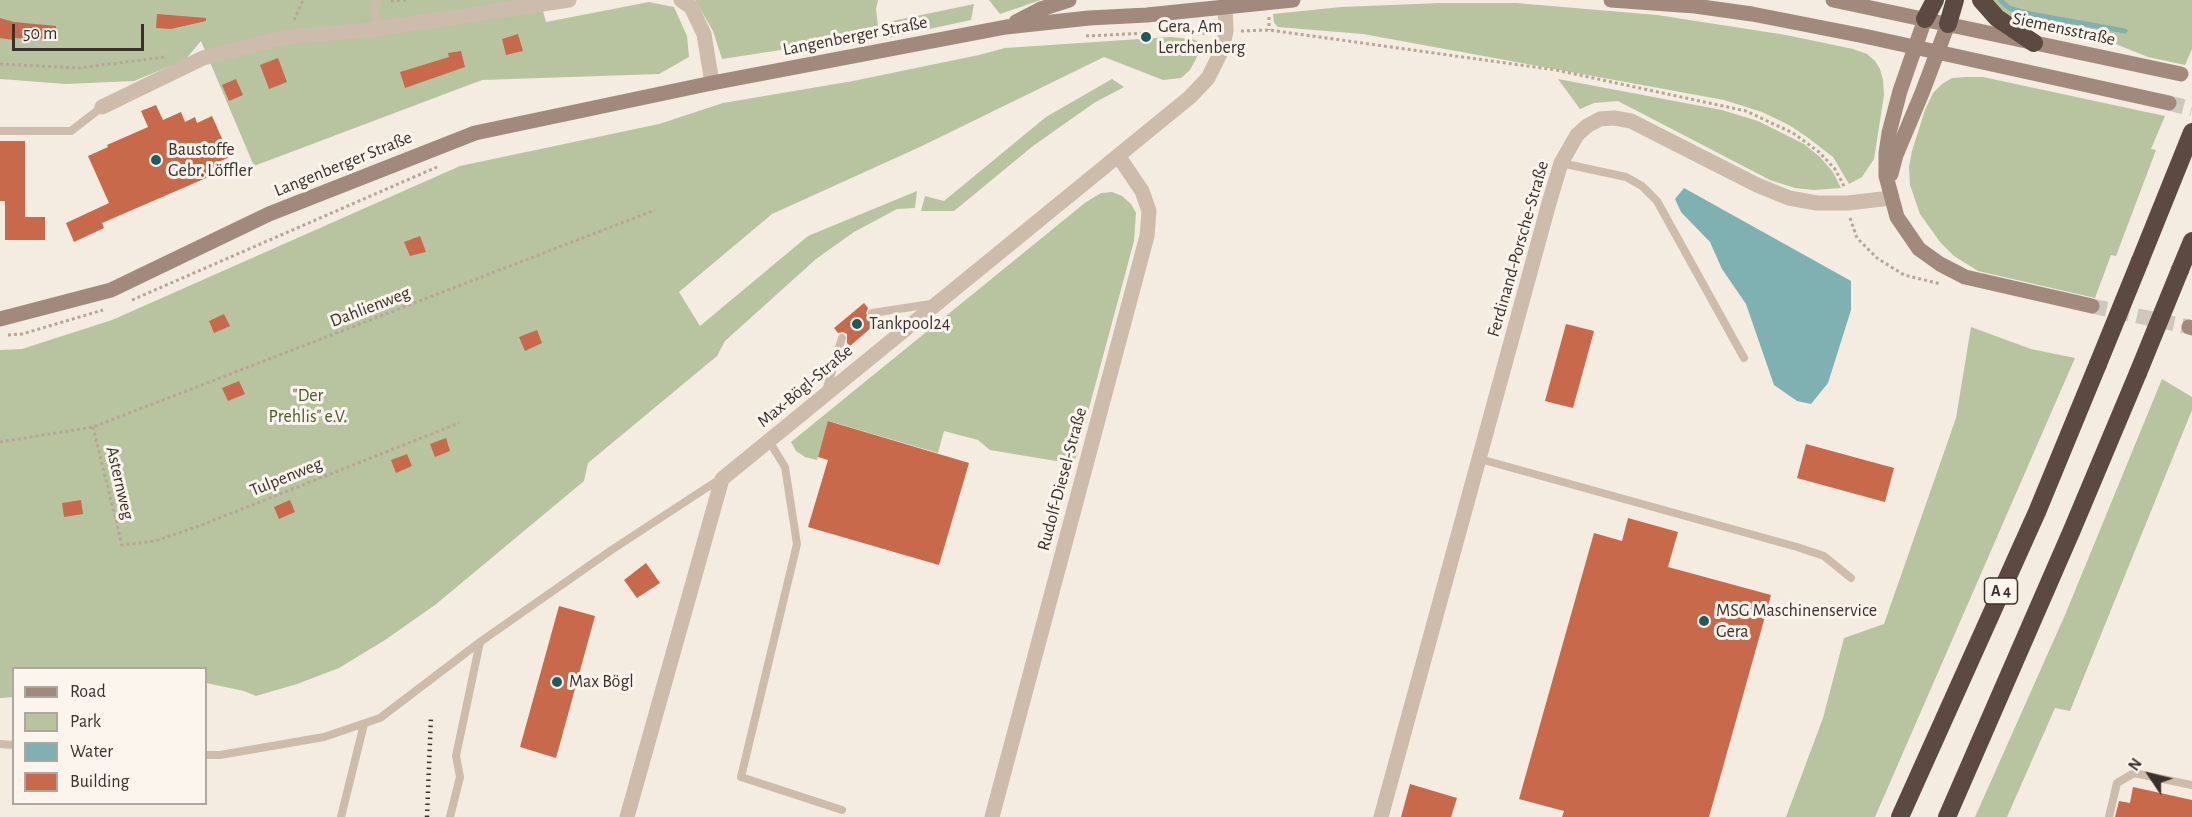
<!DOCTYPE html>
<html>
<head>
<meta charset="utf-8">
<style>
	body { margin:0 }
	#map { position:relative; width:2192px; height:817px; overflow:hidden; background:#f4ebe1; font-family:"Alegreya Sans",sans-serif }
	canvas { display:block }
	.legend { position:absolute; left:12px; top:667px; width:195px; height:138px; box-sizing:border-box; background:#fbf5ee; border:2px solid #aea6a0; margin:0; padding:8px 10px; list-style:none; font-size:18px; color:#3b302b }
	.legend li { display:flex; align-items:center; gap:12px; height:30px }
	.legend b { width:30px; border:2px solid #aea6a0 }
	.north { position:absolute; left:2120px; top:745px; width:60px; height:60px; -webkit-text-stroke:4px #fbf5ee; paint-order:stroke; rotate:305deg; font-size:16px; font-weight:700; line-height:24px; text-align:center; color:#3b302b }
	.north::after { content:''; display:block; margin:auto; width:21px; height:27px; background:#3b302b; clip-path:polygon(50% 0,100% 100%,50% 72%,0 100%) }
	.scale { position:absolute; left:12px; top:24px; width:132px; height:27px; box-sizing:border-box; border:3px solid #3b302b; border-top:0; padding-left:8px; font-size:18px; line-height:21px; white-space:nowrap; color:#3b302b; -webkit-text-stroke:4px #fbf5ee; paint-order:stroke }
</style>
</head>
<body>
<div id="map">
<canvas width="2192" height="817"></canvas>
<ul class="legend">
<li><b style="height:8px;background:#a18a7d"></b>Road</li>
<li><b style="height:16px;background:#b8c4a0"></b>Park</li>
<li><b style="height:16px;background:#7fb0b2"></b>Water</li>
<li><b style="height:16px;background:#c8694b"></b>Building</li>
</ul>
<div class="north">N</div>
<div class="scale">50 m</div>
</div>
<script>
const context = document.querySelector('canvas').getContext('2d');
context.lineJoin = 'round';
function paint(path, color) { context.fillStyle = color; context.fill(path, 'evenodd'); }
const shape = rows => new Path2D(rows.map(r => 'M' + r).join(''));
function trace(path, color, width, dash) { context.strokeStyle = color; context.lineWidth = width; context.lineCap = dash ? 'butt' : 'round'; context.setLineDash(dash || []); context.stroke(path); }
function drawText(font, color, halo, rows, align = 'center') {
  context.font = font + ' "Alegreya Sans",sans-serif'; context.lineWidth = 6; context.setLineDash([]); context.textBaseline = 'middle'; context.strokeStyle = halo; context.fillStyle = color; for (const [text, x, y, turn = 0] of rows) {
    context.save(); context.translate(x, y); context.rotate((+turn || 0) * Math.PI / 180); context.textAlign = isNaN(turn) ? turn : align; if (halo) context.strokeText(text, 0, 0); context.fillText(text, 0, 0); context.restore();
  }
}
paint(shape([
	[0,0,540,0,546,22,649,2,674,7,687,36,689,57,659,74,482,80,254,166,201,41,185,60,134,81,66,84,0,79],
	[695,0,878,0,876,9,879,35,722,59,713,31],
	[989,0,1041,0,1000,14],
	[1990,0,2192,0,2192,49,2185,65,2148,57,2103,39,2011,17,1997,9],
	[1441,3,1516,3,1657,15,1786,35,1853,49,1867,54,1875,61,1880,69,1883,80,1884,95,1874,159,1862,177,1849,184,1833,157,1807,137,1789,125,1762,112,1724,100,1363,34,1278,27,1274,23,1273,14,1341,7],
	[974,4,971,20,883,39,883,23],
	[1170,37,1192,39,1197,41,1199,50,1196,59,1190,70,1181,78,1163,80,1104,57,922,146,772,214,679,292,700,326,808,236,917,191,915,208,897,209,854,232,816,259,725,341,717,356,588,463,584,481,435,605,385,640,339,668,297,684,256,696,244,691,206,683,206,668,14,668,13,697,0,698,0,350,22,349,112,320,460,166,659,124,723,103,853,81,979,55,1005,48],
	[1966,77,1983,77,2165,116,2151,149,2156,150,2116,256,2111,255,2095,298,1978,271,1954,256,1940,242,1920,214,1910,185,1909,167,1912,151,1925,110,1933,93,1942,84,1952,78],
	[1112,79,1124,87,1094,103,1033,146,954,211,921,211,925,196,944,201,1046,117],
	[1558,79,1722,110,1758,121,1804,144,1820,157,1833,172,1841,188,1814,190,1795,188,1770,180,1618,101,1594,103,1580,109],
	[1112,192,1122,196,1131,204,1136,213,1134,241,1074,464,990,450,978,440,944,431,938,453,829,421,817,460,805,457,796,451,791,442,1086,202,1101,193],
	[1971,327,2031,349,2075,358,1875,817,1786,817,1823,718,1844,638,1884,624,1956,418],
	[2162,379,2192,397,2192,410,2070,711,2055,708,2007,817,1975,817,2065,615]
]), '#b8c4a0');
paint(shape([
	[1684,188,1851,281,1851,310,1828,383,1811,404,1797,401,1774,385,1746,304,1722,269,1710,242,1681,212,1675,199]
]), '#7fb0b2');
trace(shape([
	[2000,0,2009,8,2025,13,2125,31]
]), '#7fb0b2', 5);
paint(shape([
	[157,14,206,18,206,21,171,29,156,28],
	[0,18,14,22,56,26,56,39,29,38,28,39,14,38,13,40,0,38],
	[518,34,523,51,506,55,502,39],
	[461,51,465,67,405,88,400,72,449,57,448,53],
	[278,58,287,82,269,89,260,65],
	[236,79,243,95,229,101,222,85],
	[156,105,163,120,181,112,185,122,195,117,197,123,212,116,230,157,216,163,220,172,102,223,104,228,74,242,66,223,109,203,88,156,108,147,107,145,148,127,141,111],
	[0,141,25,141,25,217,45,217,45,240,5,240,5,201,0,201],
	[420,236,426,252,410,256,404,242],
	[864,303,868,308,866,313,868,317,877,318,879,321,850,346,847,343,847,334,843,332,838,333,834,328],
	[224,314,230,326,214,333,209,321],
	[1566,324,1594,331,1573,408,1545,401],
	[537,330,542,343,525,351,519,337],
	[239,381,245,394,228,401,222,388],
	[828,421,969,463,939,565,808,527,828,460,818,457],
	[446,438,450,451,435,457,430,444],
	[1806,444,1894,468,1885,502,1797,478],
	[407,454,412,466,396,473,391,460],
	[81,500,83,514,64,517,62,503],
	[290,500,295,512,279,519,274,507],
	[1628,518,1678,532,1668,567,1771,595,1709,817,1562,817,1564,811,1519,799,1594,533,1622,541],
	[646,563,660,583,637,598,624,580],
	[559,606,595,616,556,758,520,747],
	[1410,784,1457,798,1451,817,1401,817],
	[2133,787,2192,800,2192,817,2115,817,2119,801,2130,803]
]), '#c8694b');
trace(shape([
	[2169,103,2192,109],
	[2092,306,2189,327]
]), '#cfc6bd', 15, [15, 8]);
trace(shape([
	[391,1,407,0],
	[1269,17,1269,30],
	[294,20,303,0],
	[1173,30,1194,34,1211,33],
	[1241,31,1269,30,1556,70,1746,111,1793,133,1819,152,1835,169,1845,188],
	[1086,36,1148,33],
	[0,64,78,68,165,57],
	[1850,218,1857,238,1877,258,1904,275,1941,284],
	[132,300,437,167],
	[8,335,22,334,103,310],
	[93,427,122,545,155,541,199,526,459,423],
	[0,442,93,427,655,210]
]), '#b9a596', 3, [3, 3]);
trace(shape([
	[378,29,375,9,378,0],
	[0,131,71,131,102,107],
	[1561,163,1626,177,1642,186,1657,201,1744,358],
	[872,313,931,304],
	[826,391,842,338],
	[769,441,785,467,797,544,741,777,842,810],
	[1480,459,1797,547,1824,556,1851,578],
	[0,744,14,745],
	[206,755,220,755,324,737,380,718,480,642,613,549,720,479],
	[341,817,364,724],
	[450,817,460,777,456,756,480,642],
	[2109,817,2117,783,2134,773,2192,785]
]), '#cdbbac', 8);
trace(shape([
	[681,0,691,7,704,34,712,83],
	[102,107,203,58,285,37,370,30,569,0],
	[627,817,722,479,1190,97,1208,78,1222,50,1226,31,1225,6],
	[992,817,1147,236,1149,211,1142,191,1119,157],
	[1381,817,1549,203,1561,163,1577,135,1587,126,1600,119,1614,118,1631,121,1757,185,1789,198,1817,203,1848,203,1891,198]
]), '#cdbbac', 15);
trace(shape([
	[1611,0,1695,6,1752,14,1864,36,2169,103],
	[1833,0,2181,74],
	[1925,19,1900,91,1889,133,1886,153,1886,176,1897,217,1919,249,1940,264,1965,277,2092,306],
	[1016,22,1041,9,1069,0],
	[1891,174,1896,155,1922,93,1948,24],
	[0,319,111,290,269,214,475,133,712,83,1006,27,1089,18,1147,15,1293,0],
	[2189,327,2192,328]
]), '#a18a7d', 15);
trace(shape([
	[1981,0,1997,18,2034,43],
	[1925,19,1935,0],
	[1948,24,1955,0],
	[2140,261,2192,132],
	[2180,270,2192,241],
	[1900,817,2037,512,2098,364],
	[1947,817,2072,530,2138,373]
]), '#5c4a42', 18);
trace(shape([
	[427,817,431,716]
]), '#3b302b', 4.5, [1.5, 4.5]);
trace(shape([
	[2098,364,2140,261],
	[2138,373,2180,270]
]), '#5c4a42', 18);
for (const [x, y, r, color] of [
	[1146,37,6,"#1f5a5e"],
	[156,160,6,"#1f5a5e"],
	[857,324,6,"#1f5a5e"],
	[1704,621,6,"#1f5a5e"],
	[557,682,6,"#1f5a5e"]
]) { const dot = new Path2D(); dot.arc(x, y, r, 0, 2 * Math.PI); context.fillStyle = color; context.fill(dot); trace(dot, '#fbf5ee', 2); }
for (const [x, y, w] of [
	[2001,591,33]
]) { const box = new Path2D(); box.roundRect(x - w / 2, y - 13, w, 26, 4.5); context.fillStyle = '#fbf5ee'; context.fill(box); trace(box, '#3b302b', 1.5); }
drawText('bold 16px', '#3b302b', null, [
	["A 4",2001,591]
]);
drawText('18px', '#3b302b', '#fbf5ee', [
	["Gera, Am",1158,27],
	["Lerchenberg",1158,48],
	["Baustoffe",168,150],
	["Gebr. Löffler",168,171],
	["Tankpool24",869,324],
	["MSG Maschinenservice",1716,611],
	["Gera",1716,632],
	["Max Bögl",569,682]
], 'left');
drawText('18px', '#3b302b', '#fbf5ee', [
	["Siemensstraße",2064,29,12],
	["Langenberger Straße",855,36,-11],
	["Langenberger Straße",343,164,-22],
	["Ferdinand-Porsche-Straße",1518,249,-74],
	["Dahlienweg",370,307,-21],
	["Max-Bögl-Straße",805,386,-40],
	["Tulpenweg",286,477,-22],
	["Rudolf-Diesel-Straße",1062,479,-75],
	["Asternweg",120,483,77]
]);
drawText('18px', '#4a5a2e', '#fbf5ee', [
	["\"Der",308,396],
	["Prehlis\" e.V.",308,417]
]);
</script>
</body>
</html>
